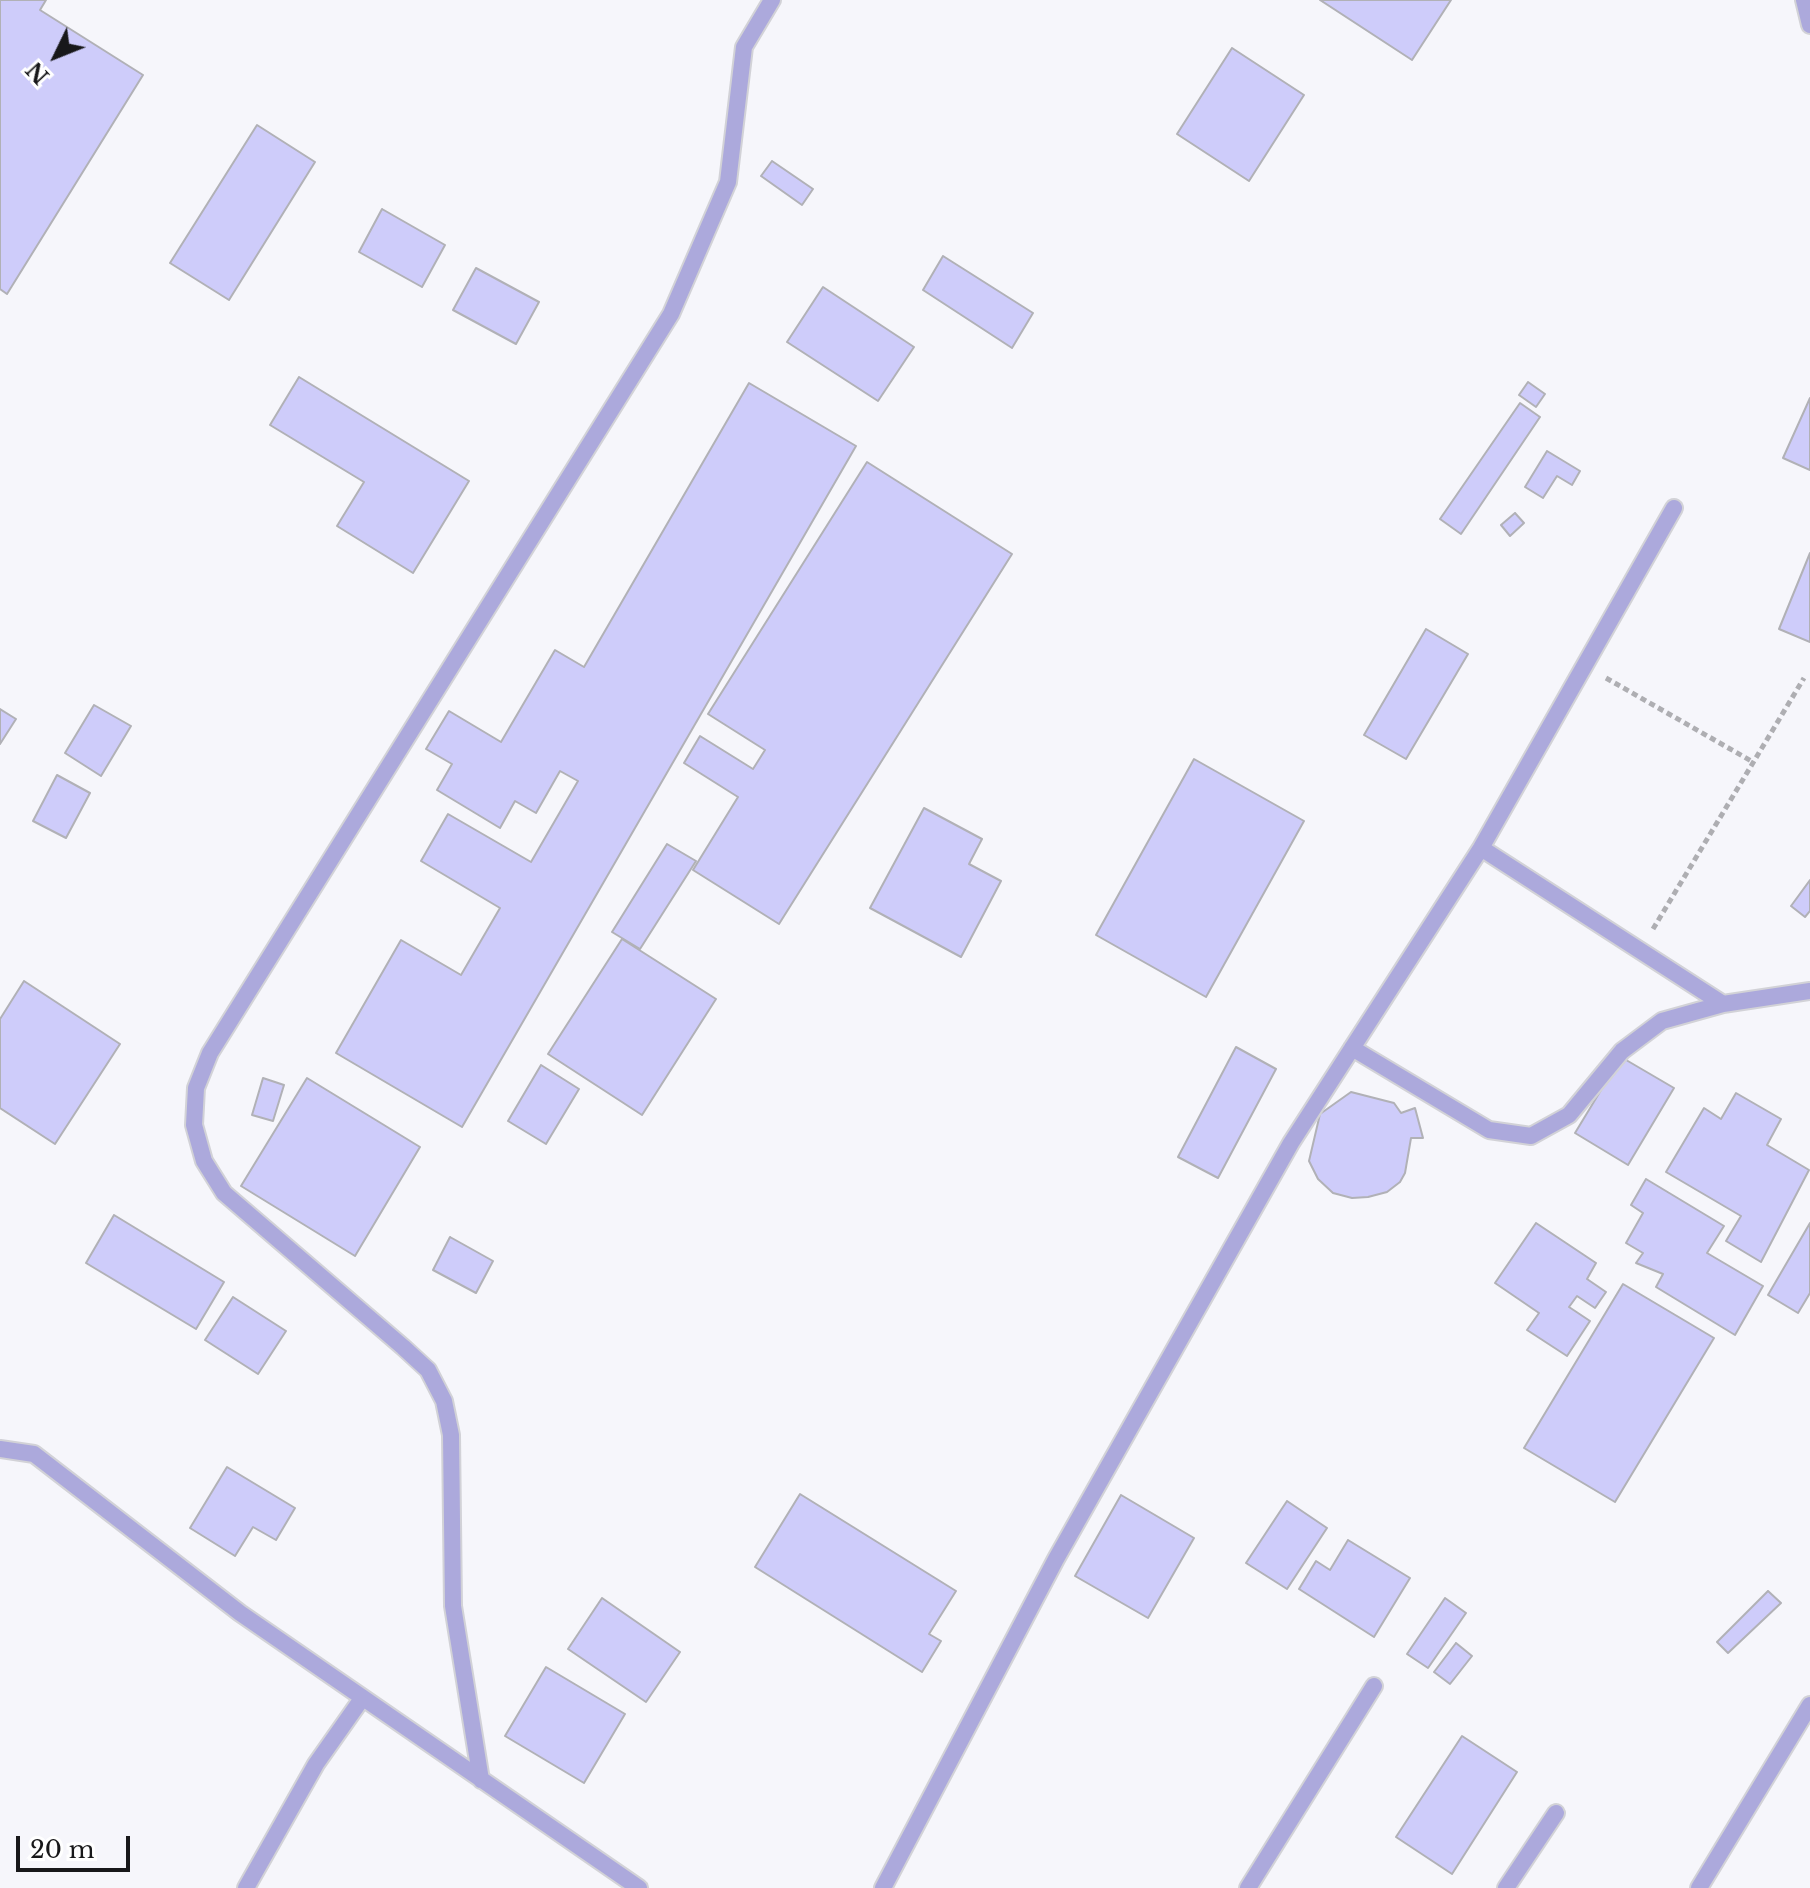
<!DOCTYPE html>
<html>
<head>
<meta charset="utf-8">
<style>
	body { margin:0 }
	#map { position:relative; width:1810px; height:1888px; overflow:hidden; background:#f6f6fb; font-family:"Libre Baskerville",serif }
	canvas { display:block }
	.north { position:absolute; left:16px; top:16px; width:80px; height:80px; -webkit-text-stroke:6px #fff; paint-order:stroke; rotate:227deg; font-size:22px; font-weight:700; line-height:32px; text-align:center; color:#18181a }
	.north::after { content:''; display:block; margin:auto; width:28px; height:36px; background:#18181a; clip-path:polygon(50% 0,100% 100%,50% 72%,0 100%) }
	.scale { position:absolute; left:16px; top:1836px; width:114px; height:36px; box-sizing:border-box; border:4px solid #18181a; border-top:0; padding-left:10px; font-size:24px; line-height:28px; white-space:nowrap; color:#18181a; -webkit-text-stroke:6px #fff; paint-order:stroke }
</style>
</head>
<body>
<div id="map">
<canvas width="1810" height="1888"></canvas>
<div class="north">N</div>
<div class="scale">20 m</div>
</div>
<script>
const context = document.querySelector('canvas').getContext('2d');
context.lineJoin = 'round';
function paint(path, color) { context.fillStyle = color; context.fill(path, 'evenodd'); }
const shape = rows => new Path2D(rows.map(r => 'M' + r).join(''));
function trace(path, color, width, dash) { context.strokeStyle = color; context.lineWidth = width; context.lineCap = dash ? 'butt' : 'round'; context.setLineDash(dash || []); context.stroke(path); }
const building = shape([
	[0,0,46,0,40,10,143,75,7,294,0,289,0,0],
	[1320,0,1451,0,1412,60,1320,0],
	[1232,48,1304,95,1249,181,1177,134,1232,48],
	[257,125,315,162,229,300,170,263,257,125],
	[772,161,813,189,802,205,761,176,772,161],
	[382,209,445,245,422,287,359,252,382,209],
	[943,256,1033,313,1012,348,923,290,943,256],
	[476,268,539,302,516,344,453,310,476,268],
	[823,287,914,347,878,401,787,342,823,287],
	[299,377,469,481,413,573,337,526,364,482,270,425,299,377],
	[1528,382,1545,394,1536,407,1519,395,1528,382],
	[749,383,856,446,462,1127,336,1053,401,940,461,975,500,908,421,861,448,814,531,862,578,781,560,771,536,813,515,801,500,828,437,790,452,764,426,749,449,711,501,742,555,650,584,667,749,383],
	[1810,398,1810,470,1783,458,1810,398],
	[1520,403,1540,417,1461,534,1440,519,1520,403],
	[1547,451,1580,471,1572,485,1557,476,1543,498,1525,487,1547,451],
	[867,462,1012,554,779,924,693,870,738,797,684,763,700,736,753,769,765,750,708,714,867,462],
	[1515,513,1524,523,1510,536,1501,525,1515,513],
	[1810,553,1810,642,1779,629,1810,553],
	[1426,629,1468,654,1406,759,1364,735,1426,629],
	[94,705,131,726,101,776,65,753,94,705],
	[0,709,16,719,0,744,0,709],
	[1194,759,1304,821,1206,997,1096,935,1194,759],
	[57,775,90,793,66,838,33,821,57,775],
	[924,808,982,839,969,864,1001,881,961,957,870,908,924,808],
	[667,844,696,861,640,949,612,932,667,844],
	[1810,880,1810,911,1805,917,1791,906,1810,880],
	[622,939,716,999,642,1115,548,1054,622,939],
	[24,981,120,1044,55,1144,0,1108,0,1019,24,981],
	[1236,1047,1276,1069,1218,1178,1178,1157,1236,1047],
	[1621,1057,1674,1088,1628,1165,1575,1133,1621,1057],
	[541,1065,579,1089,546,1144,508,1121,541,1065],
	[263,1078,284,1085,273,1121,252,1115,263,1078],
	[307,1078,420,1147,355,1256,241,1186,307,1078],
	[1351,1092,1394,1103,1401,1113,1415,1108,1423,1138,1411,1138,1405,1173,1400,1182,1387,1192,1368,1197,1352,1198,1333,1193,1318,1179,1309,1161,1320,1114,1351,1092],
	[1736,1093,1781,1119,1767,1145,1809,1170,1761,1262,1726,1241,1741,1216,1666,1172,1704,1108,1721,1119,1736,1093],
	[1646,1179,1724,1226,1707,1253,1763,1286,1735,1335,1656,1287,1663,1274,1636,1263,1643,1253,1626,1243,1643,1213,1631,1205,1646,1179],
	[114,1215,224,1282,196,1329,86,1263,114,1215],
	[1536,1223,1596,1263,1587,1279,1606,1292,1595,1308,1577,1296,1569,1307,1590,1321,1567,1356,1527,1330,1539,1313,1495,1283,1536,1223],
	[1810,1223,1810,1293,1798,1313,1768,1295,1810,1223],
	[450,1237,493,1261,476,1293,433,1270,450,1237],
	[1623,1284,1714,1338,1615,1502,1524,1448,1623,1284],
	[233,1297,286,1331,258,1374,205,1340,233,1297],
	[227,1467,295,1508,276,1540,253,1527,235,1556,190,1528,227,1467],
	[800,1494,956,1591,929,1634,941,1641,922,1672,755,1567,800,1494],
	[1121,1495,1194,1538,1148,1618,1075,1576,1121,1495],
	[1287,1501,1327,1528,1287,1589,1246,1563,1287,1501],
	[1348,1540,1410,1578,1374,1637,1299,1589,1316,1561,1330,1570,1348,1540],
	[1768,1591,1781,1603,1728,1653,1717,1642,1768,1591],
	[602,1598,680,1652,646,1702,568,1649,602,1598],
	[1445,1598,1466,1613,1428,1668,1407,1654,1445,1598],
	[1456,1643,1472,1656,1450,1684,1434,1672,1456,1643],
	[546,1667,625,1714,584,1783,505,1736,546,1667],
	[1462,1736,1517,1772,1452,1874,1396,1837,1462,1736]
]);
paint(building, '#ceccfa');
trace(building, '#b1b1b6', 2);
const service = shape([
	[1804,0,1810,25],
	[1481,848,1723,1004],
	[1352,1048,1489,1130,1531,1136,1569,1115,1622,1051,1662,1021,1723,1004,1810,991],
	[0,1449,34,1454,240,1613,639,1888],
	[481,1780,453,1606,451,1435,444,1401,428,1370,403,1347,224,1193,204,1161,194,1125,196,1088,210,1053,671,314,728,182,744,47,772,0],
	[246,1888,316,1764,361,1700],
	[883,1888,1056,1559,1291,1143,1481,848,1674,508],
	[1248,1888,1374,1686],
	[1506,1888,1556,1813],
	[1699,1888,1810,1705]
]);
trace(service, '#d2d2d7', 20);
trace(shape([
	[1606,678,1753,762],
	[1653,929,1804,678]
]), '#aeaeb2', 5, [6, 4]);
trace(service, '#aca9dc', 16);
</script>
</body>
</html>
